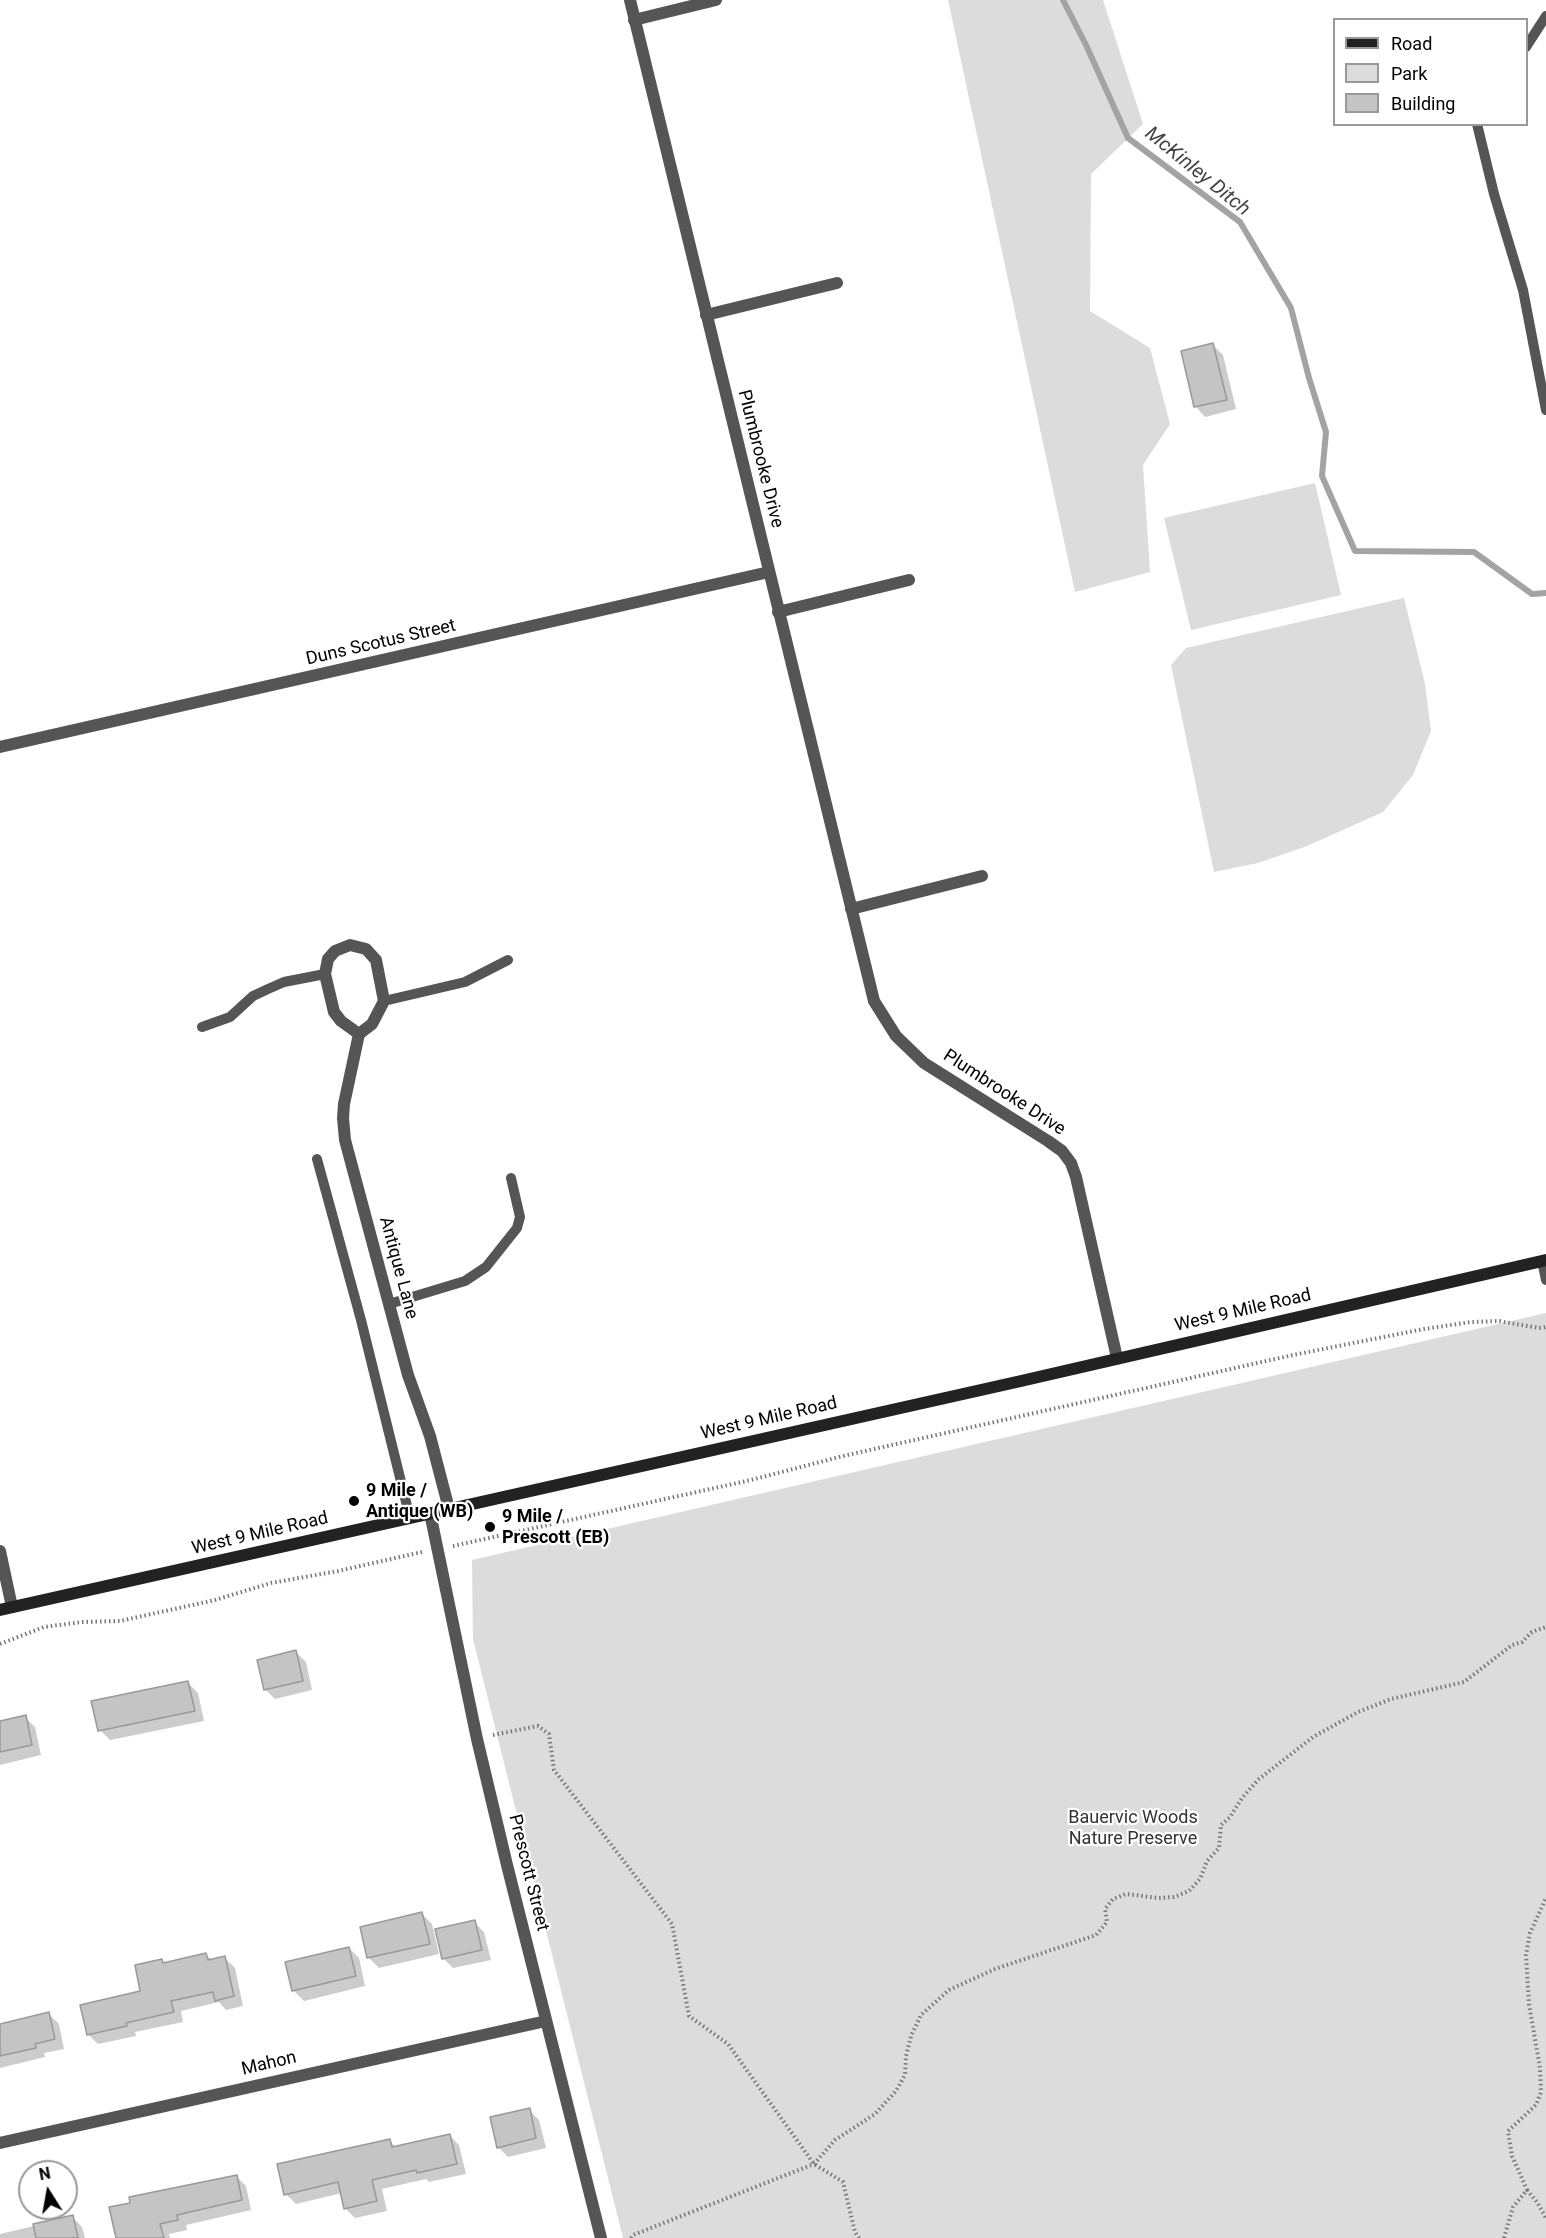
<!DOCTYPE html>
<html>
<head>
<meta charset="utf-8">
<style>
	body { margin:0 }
	#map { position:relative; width:1546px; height:2238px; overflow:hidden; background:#fff; font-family:Roboto,sans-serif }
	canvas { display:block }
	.legend { position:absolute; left:1333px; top:18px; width:195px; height:108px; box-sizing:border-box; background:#fff; border:2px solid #999; margin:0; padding:8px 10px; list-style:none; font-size:18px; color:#000 }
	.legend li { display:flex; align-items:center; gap:12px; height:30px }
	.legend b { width:30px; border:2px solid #999 }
	.north { position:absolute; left:18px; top:2160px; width:60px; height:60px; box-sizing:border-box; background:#fff; border:2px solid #999; border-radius:50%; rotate:349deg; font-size:16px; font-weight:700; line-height:24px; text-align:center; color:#000 }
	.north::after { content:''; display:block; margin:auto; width:21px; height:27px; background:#000; clip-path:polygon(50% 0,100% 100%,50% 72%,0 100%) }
</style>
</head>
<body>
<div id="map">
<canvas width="1546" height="2238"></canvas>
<ul class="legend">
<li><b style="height:8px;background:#222"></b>Road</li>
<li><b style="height:16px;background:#dcdcdc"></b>Park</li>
<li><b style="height:16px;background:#c4c4c4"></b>Building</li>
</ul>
<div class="north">N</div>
</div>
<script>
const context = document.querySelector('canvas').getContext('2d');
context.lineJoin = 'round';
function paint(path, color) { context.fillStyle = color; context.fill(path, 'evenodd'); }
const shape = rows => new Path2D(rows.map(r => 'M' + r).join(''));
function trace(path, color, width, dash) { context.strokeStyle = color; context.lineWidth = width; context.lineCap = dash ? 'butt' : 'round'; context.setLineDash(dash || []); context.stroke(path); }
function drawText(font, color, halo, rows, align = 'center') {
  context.font = font + ' Roboto,sans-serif'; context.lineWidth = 4.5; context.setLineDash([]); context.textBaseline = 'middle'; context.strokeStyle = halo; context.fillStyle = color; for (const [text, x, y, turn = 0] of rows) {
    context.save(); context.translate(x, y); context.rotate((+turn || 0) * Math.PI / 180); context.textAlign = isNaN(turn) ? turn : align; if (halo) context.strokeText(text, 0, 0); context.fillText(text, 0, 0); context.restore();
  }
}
paint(shape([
	[948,0,1103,0,1143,124,1091,174,1090,311,1150,348,1170,424,1143,465,1150,572,1075,592],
	[1315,483,1341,595,1191,630,1164,518],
	[1404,598,1425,684,1431,731,1413,775,1383,812,1307,846,1258,863,1214,872,1171,665,1186,648],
	[1546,1313,1546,2238,623,2238,473,1639,472,1560]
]), '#dcdcdc');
paint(shape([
	[1213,345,1223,355,1236,409,1205,417,1196,407],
	[296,1652,306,1662,312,1690,275,1699,265,1689],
	[188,1683,198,1693,204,1721,110,1740,100,1730],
	[25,1717,35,1727,41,1755,0,1765,0,1723],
	[422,1914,432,1924,439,1954,379,1968,369,1958,362,1928],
	[474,1922,484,1932,491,1960,453,1968,443,1958],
	[349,1948,359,1958,365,1986,304,2001,294,1991,287,1963],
	[206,1955,212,1960,225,1958,235,1968,243,2006,226,2010,219,2002,181,2011,183,2022,135,2032,136,2036,98,2044,88,2034,142,1992,162,1960,165,1964],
	[49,2014,59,2024,64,2049,44,2053,45,2057,0,2068,0,2026],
	[529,2110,539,2120,546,2148,508,2157,498,2147],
	[449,2135,459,2145,466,2174,429,2182,426,2179,382,2189,387,2211,355,2218,345,2208,342,2193,296,2204,286,2194,390,2141,396,2148],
	[236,2176,246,2186,251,2210,186,2225,187,2230,169,2234,170,2238,117,2238],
	[72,2217,82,2227,85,2238,0,2238,0,2234]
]), '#0003');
trace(shape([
	[1063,0,1086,45,1128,138,1240,222,1291,308,1309,378,1326,432,1322,476,1355,551,1474,552,1532,594,1546,593]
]), '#a3a3a3', 6);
const building = shape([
	[1213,343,1227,400,1194,407,1181,351,1213,343],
	[296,1650,303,1681,264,1690,257,1660,296,1650],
	[188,1681,195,1711,98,1731,91,1701,188,1681],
	[26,1715,32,1745,0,1752,0,1721,26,1715],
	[422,1912,430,1944,367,1958,360,1927,422,1912],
	[475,1920,482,1950,442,1959,435,1929,475,1920],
	[349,1947,356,1976,292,1991,285,1962,349,1947],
	[206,1953,208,1960,225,1956,234,1996,215,2001,213,1992,171,2001,174,2012,126,2023,127,2026,87,2035,80,2005,140,1991,135,1965,162,1959,163,1963,206,1953],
	[49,2012,55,2039,35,2044,36,2048,0,2056,0,2024,49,2012],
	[530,2108,536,2138,497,2148,490,2117,530,2108],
	[450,2134,457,2164,417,2173,416,2170,372,2180,377,2201,344,2209,338,2182,284,2195,277,2164,390,2139,392,2147,450,2134],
	[237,2175,242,2200,177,2215,178,2220,160,2224,164,2238,116,2238,109,2207,130,2203,129,2197,237,2175],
	[73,2215,78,2238,36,2238,33,2224,73,2215]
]);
paint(building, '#c4c4c4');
trace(building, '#999', 1.5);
trace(shape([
	[453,1546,751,1480,843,1456,1293,1355,1424,1329,1471,1322,1499,1321,1539,1328,1546,1327],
	[0,1644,44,1627,82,1622,120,1621,215,1600,271,1583,338,1571,422,1552],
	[493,1735,538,1726,549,1734,554,1770,672,1924,689,2016,728,2044,814,2164,843,2182,855,2232,859,2238],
	[1527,2190,1537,2202,1546,2218],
	[631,2238,633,2235,814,2164,835,2140,875,2114,896,2091,905,2075,906,2056,911,2036,921,2015,949,1990,995,1969,1096,1935,1107,1922,1105,1909,1113,1899,1126,1894,1158,1898,1174,1897,1189,1891,1200,1879,1207,1861,1219,1848,1221,1825,1230,1817,1242,1798,1259,1779,1313,1737,1358,1712,1391,1699,1464,1682,1512,1645,1522,1642,1532,1632,1546,1627],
	[1504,2238,1513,2207,1527,2190,1512,2156,1508,2131,1536,2105,1541,2092,1540,2068,1529,2004,1526,1955,1530,1933,1546,1898]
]), '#777', 4, [1.5, 3]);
trace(shape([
	[1526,47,1546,16],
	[1477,124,1494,194,1523,290,1546,410],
	[384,1001,465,982,508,960],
	[202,1027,230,1017,253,996,268,989,284,982,325,974],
	[317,1159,361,1320,410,1518],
	[1542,1261,1546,1280],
	[389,1304,465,1281,486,1267,517,1228,520,1217,511,1178]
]), '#555', 10);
trace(shape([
	[630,0,874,1001,896,1036,924,1063,1048,1141,1062,1151,1071,1163,1076,1177,1117,1358],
	[634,20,716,0],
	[706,315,837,283],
	[778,612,909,580],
	[0,747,769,572],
	[851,909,982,876],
	[359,1034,341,1021,334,1012,325,974,328,959,335,951,350,945,366,949,376,960,384,1001,372,1024,359,1034,344,1104,343,1118,345,1140,408,1375,430,1436,449,1509],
	[430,1513,477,1739,507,1865,601,2238],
	[0,1551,12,1607],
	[0,2143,546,2021]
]), '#555', 12);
trace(shape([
	[0,1610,1021,1381,1546,1260]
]), '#222', 12);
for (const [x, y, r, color] of [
	[354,1501,6,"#000"],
	[490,1527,6,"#000"]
]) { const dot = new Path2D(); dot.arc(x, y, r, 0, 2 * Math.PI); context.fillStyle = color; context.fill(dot); trace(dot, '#fff', 2); }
drawText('18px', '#000', '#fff', [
	["Plumbrooke Drive",760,459,76],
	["Duns Scotus Street",381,643,-13],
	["Plumbrooke Drive",1004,1093,33],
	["Antique Lane",398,1268,75],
	["West 9 Mile Road",1243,1311,-13],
	["West 9 Mile Road",769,1419,-13],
	["West 9 Mile Road",260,1534,-13],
	["Prescott Street",528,1873,76],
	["Mahon",269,2064,-13]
]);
drawText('bold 18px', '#000', '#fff', [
	["9 Mile /",366,1491],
	["Antique (WB)",366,1512],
	["9 Mile /",502,1517],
	["Prescott (EB)",502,1538]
], 'left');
drawText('18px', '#333', '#fff', [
	["Bauervic Woods",1133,1818],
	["Nature Preserve",1133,1839]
]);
drawText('italic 20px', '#444', '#fff', [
	["McKinley Ditch",1197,172,39]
]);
</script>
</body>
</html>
